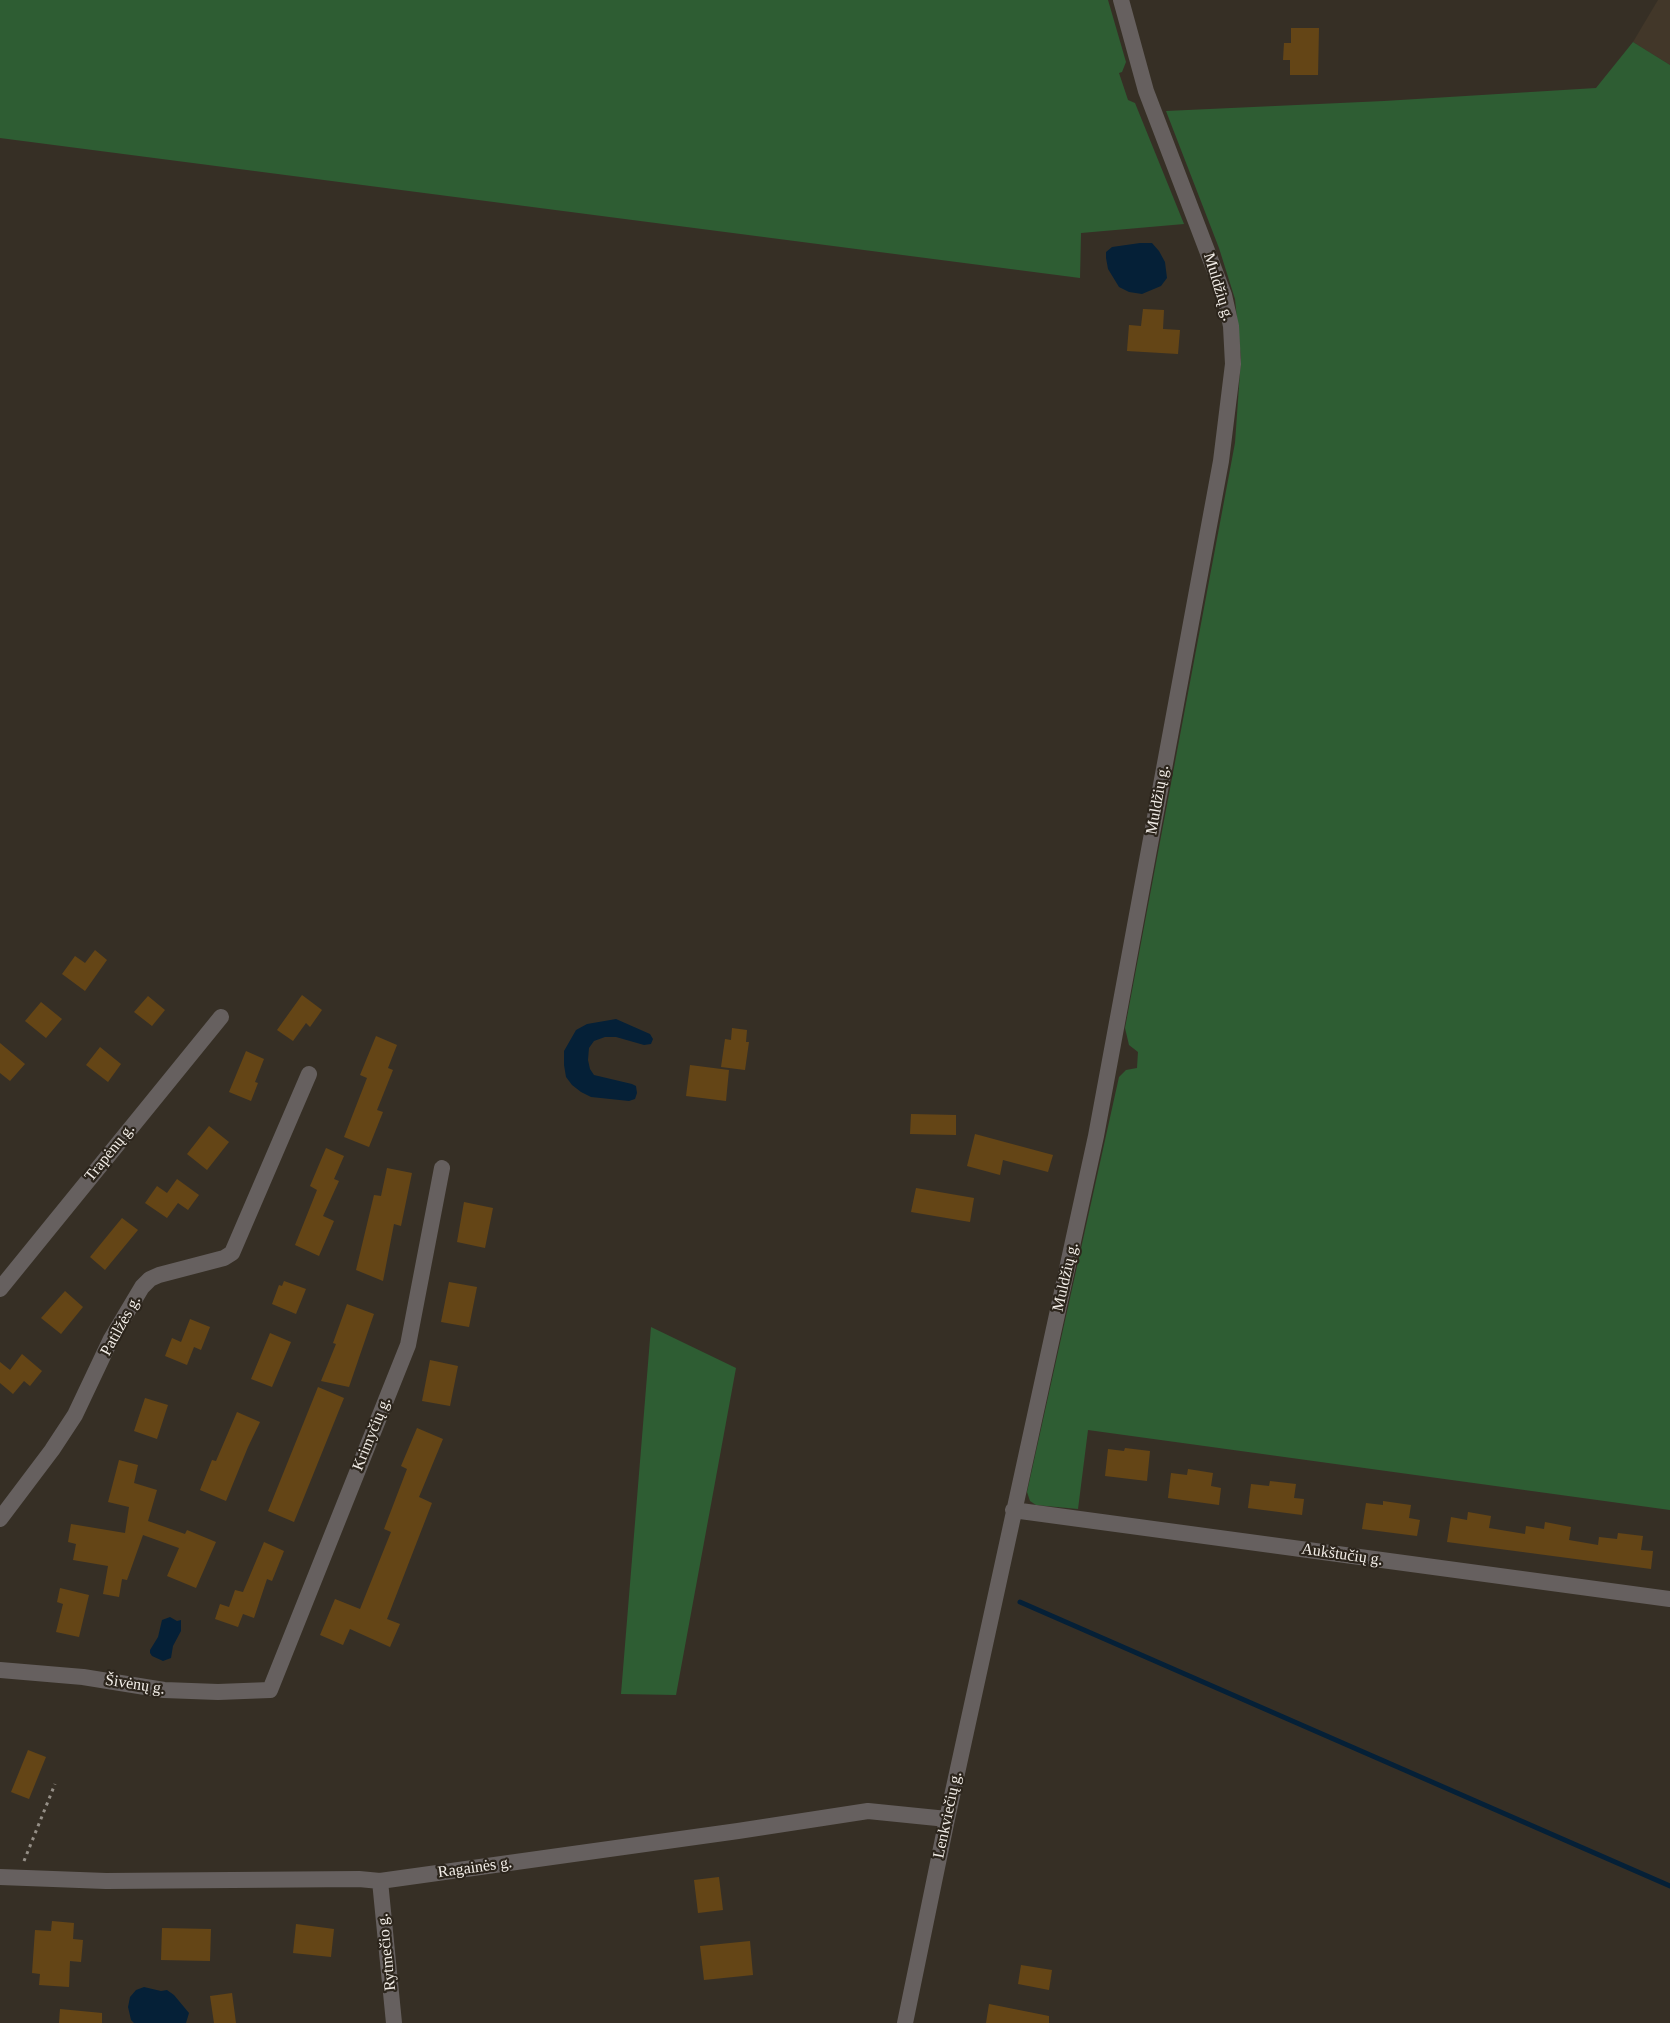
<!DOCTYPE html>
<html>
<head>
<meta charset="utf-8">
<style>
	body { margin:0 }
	canvas { display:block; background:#362f25 }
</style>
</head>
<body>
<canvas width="1670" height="2023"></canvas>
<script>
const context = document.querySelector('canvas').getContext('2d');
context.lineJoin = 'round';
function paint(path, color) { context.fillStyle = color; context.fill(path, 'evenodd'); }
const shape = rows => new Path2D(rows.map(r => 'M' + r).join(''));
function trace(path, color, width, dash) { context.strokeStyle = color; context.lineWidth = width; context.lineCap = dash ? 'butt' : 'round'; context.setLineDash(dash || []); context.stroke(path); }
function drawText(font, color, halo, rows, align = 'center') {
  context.font = font + ' Georgia,serif'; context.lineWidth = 4.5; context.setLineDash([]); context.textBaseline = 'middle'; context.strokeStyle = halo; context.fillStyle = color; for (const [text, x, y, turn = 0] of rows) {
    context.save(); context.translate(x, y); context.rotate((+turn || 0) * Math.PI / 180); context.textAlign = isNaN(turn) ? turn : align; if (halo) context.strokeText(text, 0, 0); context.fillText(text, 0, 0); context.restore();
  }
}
paint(shape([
	[1658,0,1670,0,1670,65,1633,42]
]), '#423729');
paint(shape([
	[0,0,1108,0,1126,62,1122,72,1119,73,1128,100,1135,103,1184,224,1081,233,1080,278,0,138],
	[1633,42,1670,65,1670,1510,1088,1430,1078,1509,1036,1505,1030,1501,1027,1492,1119,1077,1126,1070,1137,1068,1138,1052,1129,1045,1125,1028,1235,443,1241,358,1235,299,1219,248,1166,111,1384,101,1596,88],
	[651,1327,736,1368,676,1695,621,1694]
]), '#2e5d33');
paint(shape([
	[1140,243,1152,243,1159,251,1165,262,1167,278,1161,286,1142,294,1129,292,1119,287,1108,269,1106,258,1106,252,1112,247],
	[616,1019,650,1034,653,1039,651,1044,644,1045,616,1037,605,1037,594,1041,589,1048,588,1060,590,1069,594,1075,632,1084,636,1086,637,1093,635,1099,629,1101,591,1097,581,1092,572,1085,566,1077,564,1065,564,1051,576,1030,587,1024],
	[170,1617,177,1621,181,1620,181,1631,173,1646,171,1658,163,1661,152,1656,150,1653,150,1650,158,1637,162,1620],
	[144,1987,161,1991,167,1990,174,1995,189,2013,186,2023,134,2023,131,2020,128,2007,130,1997,136,1990]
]), '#052037');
trace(shape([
	[1020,1602,1670,1886]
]), '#052037', 5);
paint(shape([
	[1291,28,1319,28,1318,75,1290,75,1290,60,1283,60,1284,43,1291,43],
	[1143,309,1164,310,1163,329,1180,330,1178,354,1127,351,1129,325,1141,326],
	[95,950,107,960,85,991,62,974,75,956,85,963],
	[302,995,322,1010,310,1027,306,1023,293,1041,277,1030],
	[148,996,165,1010,152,1026,134,1012],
	[41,1002,62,1019,46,1038,25,1021],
	[732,1028,747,1030,746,1042,749,1042,745,1070,721,1067,725,1039,731,1040],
	[376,1036,397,1045,388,1068,393,1070,377,1110,383,1112,369,1147,344,1137,367,1078,360,1075],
	[0,1043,25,1064,10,1081,0,1073],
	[100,1047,121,1064,108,1082,86,1065],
	[246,1051,264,1059,255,1082,258,1083,251,1101,229,1092],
	[690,1065,729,1070,726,1101,686,1096],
	[911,1114,956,1115,956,1135,910,1134],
	[209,1126,229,1142,207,1170,187,1154],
	[975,1134,1053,1155,1048,1172,1003,1160,1000,1175,967,1166],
	[326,1148,344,1156,334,1179,339,1181,323,1216,334,1221,319,1256,295,1245,317,1190,310,1186],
	[387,1168,412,1173,401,1226,394,1224,383,1281,356,1270,374,1195,381,1196],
	[177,1179,199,1195,188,1210,178,1203,167,1218,145,1203,157,1186,167,1193],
	[916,1188,974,1198,970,1222,911,1212],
	[464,1202,493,1208,485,1248,457,1242],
	[122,1218,138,1230,105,1270,90,1257],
	[284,1281,306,1289,296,1314,272,1304,279,1285,282,1286],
	[449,1282,477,1287,469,1327,441,1322],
	[65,1291,83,1307,61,1334,41,1318],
	[347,1304,374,1314,349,1387,321,1381,336,1344,333,1343],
	[190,1319,210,1327,201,1350,194,1347,187,1365,165,1356,172,1338,181,1342],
	[270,1333,291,1342,272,1387,251,1379],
	[22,1354,42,1371,30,1386,24,1381,13,1394,0,1383,0,1362,10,1370],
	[430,1360,458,1366,450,1406,422,1401],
	[318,1387,344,1398,294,1522,268,1511],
	[145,1398,168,1405,157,1439,134,1431],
	[237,1412,260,1422,248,1447,226,1501,200,1490,212,1460,216,1461],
	[417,1428,443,1439,419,1497,432,1503,387,1619,400,1624,390,1647,350,1629,343,1645,320,1635,335,1599,360,1609,391,1532,384,1529,407,1469,401,1466],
	[1125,1448,1150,1451,1147,1481,1105,1476,1108,1449,1124,1451],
	[119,1460,138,1465,134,1483,157,1490,148,1521,185,1534,187,1530,216,1542,196,1588,167,1576,179,1548,143,1535,127,1580,122,1579,119,1597,103,1594,108,1566,73,1560,76,1544,68,1542,71,1524,125,1533,129,1507,108,1502],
	[1188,1469,1213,1473,1211,1486,1221,1488,1219,1505,1168,1498,1171,1473,1187,1475],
	[1270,1481,1296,1484,1294,1498,1304,1499,1302,1515,1248,1508,1251,1484,1269,1486],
	[1383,1501,1411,1505,1409,1518,1420,1520,1417,1536,1362,1529,1366,1503,1383,1505],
	[1468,1512,1491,1516,1489,1528,1525,1534,1526,1526,1544,1529,1545,1522,1571,1527,1569,1540,1598,1545,1599,1537,1617,1539,1618,1533,1643,1536,1641,1550,1653,1551,1651,1569,1447,1542,1451,1517,1467,1520],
	[264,1542,284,1551,272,1581,267,1579,254,1618,243,1614,238,1627,215,1619,220,1604,229,1607,235,1590,243,1592],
	[60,1588,89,1595,79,1637,56,1632,63,1604,57,1602],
	[28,1750,46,1757,29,1799,11,1792],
	[719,1877,723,1910,698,1913,694,1880],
	[52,1921,74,1923,73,1939,83,1940,81,1962,70,1961,69,1987,39,1985,40,1974,32,1973,35,1930,51,1931],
	[296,1924,334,1929,331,1957,293,1953],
	[162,1928,211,1929,210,1961,161,1960],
	[750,1941,753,1975,704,1980,700,1946],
	[1021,1965,1052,1970,1049,1990,1018,1984],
	[232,1993,236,2023,214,2023,210,1996],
	[989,2004,1049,2016,1049,2023,986,2023],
	[60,2009,102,2013,102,2023,59,2023]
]), '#644516');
trace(shape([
	[24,1861,55,1784]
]), '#958f87', 3, [3, 4.5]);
trace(shape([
	[0,1289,221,1017],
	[1013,1510,1670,1599],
	[0,1519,52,1450,75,1415,111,1339,142,1287,150,1279,159,1275,224,1258,232,1253,309,1074],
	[0,1670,83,1677,164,1690,218,1692,270,1690,408,1345,442,1168],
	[0,1877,106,1881,359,1879,380,1881,738,1831,868,1811,947,1819],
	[380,1881,394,2023],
	[905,2023,947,1819,1096,1136,1221,461,1233,364,1231,326,1224,295,1146,91,1121,0]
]), '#66605f', 16);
drawText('16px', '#f1ece6', '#2c251c', [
	["Muldžių g.",1218,287,73],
	["Muldžių g.",1158,800,-80],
	["Trapėnų g.",110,1153,-51],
	["Muldžių g.",1066,1277,-77],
	["Patilžės g.",121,1326,-61],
	["Krimyčių g.",372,1434,-68],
	["Aukštučių g.",1342,1555,8],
	["Šivėnų g.",135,1685,9],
	["Lenkviečių g.",948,1815,-78],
	["Ragainės g.",475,1868,-8],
	["Rytmečio g.",387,1952,-96]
]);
</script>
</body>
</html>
